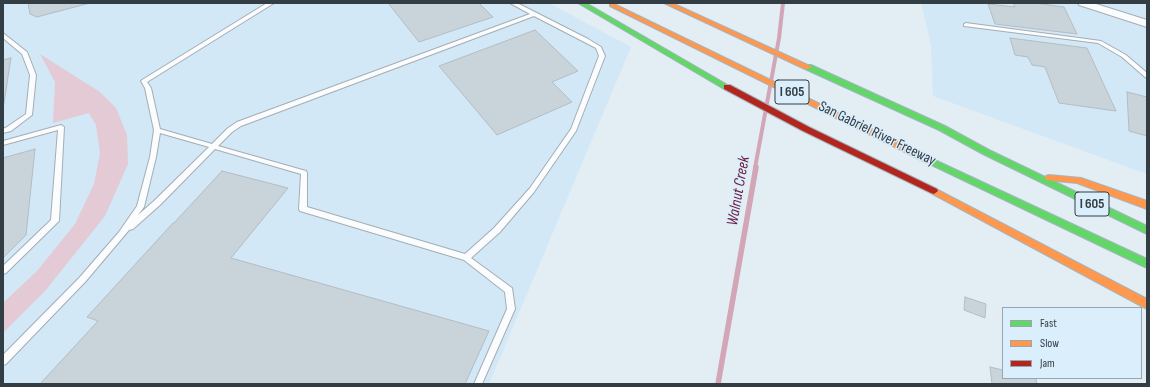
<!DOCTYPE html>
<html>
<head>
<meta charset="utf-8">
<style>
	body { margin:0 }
	#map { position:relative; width:1150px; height:387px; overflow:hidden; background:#e2edf4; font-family:"Sofia Sans Condensed",sans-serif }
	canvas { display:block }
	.frame { position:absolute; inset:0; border:4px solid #333d44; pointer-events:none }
	.legend { position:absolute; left:1002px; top:307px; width:140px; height:72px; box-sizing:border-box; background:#daeefc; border:1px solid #97a7b2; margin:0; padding:5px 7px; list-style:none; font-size:12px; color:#333d44 }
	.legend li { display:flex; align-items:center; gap:8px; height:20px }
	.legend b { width:20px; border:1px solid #97a7b2 }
</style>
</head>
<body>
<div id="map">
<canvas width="1150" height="387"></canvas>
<div class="frame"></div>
<ul class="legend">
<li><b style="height:5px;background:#63d668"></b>Fast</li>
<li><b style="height:5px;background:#ff974d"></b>Slow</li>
<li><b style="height:5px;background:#b3261e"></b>Jam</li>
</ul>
</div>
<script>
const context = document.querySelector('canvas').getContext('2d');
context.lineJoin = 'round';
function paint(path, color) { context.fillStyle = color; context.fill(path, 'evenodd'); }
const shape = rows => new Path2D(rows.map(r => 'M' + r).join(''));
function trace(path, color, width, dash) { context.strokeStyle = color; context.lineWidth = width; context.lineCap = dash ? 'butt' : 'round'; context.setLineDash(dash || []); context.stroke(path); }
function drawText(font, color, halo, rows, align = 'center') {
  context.font = font + ' "Sofia Sans Condensed",sans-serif'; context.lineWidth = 3; context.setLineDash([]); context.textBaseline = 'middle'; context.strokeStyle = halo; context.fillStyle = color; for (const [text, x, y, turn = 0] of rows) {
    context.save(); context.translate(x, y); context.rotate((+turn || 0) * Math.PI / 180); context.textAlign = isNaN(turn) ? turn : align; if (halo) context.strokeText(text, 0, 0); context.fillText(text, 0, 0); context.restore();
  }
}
paint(shape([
	[3,3,549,3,631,47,489,384,3,384],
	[921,3,1147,3,1147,174,933,96,931,45]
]), '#d2e8f7');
paint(shape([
	[40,54,100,92,116,108,127,135,128,164,105,216,45,291,3,333,3,303,37,271,75,224,94,184,100,153,96,125,89,113,53,123,55,82]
]), '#e3cad5');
trace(shape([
	[755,168,779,38,783,3]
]), '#d2a6b6', 4);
trace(shape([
	[718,384,756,167]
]), '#d2a6b6', 5.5);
const building = shape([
	[28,3,90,3,37,17,30,14,28,3],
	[388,3,479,3,493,17,419,42,388,3],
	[1013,3,1035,3,1064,7,1077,34,995,24,988,4,1015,7,1013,3],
	[535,30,578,71,552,82,572,102,497,135,439,66,535,30],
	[1010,38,1087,48,1116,111,1059,103,1045,67,1032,65,1028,57,1015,55,1010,38],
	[11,58,3,109,3,60,11,58],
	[1127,92,1147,97,1147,136,1129,131,1127,92],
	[35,149,26,235,3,258,3,158,35,149],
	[222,171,288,188,231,258,489,331,465,384,40,384,98,321,87,317,173,223,174,223,222,171],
	[965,297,986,304,985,318,964,310,965,297],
	[990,367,1003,370,1003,378,1032,378,1036,379,1037,384,992,384,990,367]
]);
paint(building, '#c9d3da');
trace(building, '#b4bdc3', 1);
const lane = shape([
	[267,3,274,3,147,82,151,88,160,129,212,144,228,128,237,122,530,14,510,3,517,3,588,39,601,47,605,56,576,131,534,192,500,232,471,258,512,288,515,309,482,384,474,384,507,309,505,292,464,260,300,211,299,209,301,174,215,149,160,205,133,229,129,230,86,281,6,364,3,365,3,355,80,277,119,232,137,206,150,157,154,130,145,88,141,81,142,80,267,3],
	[534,16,596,48,599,56,571,129,530,188,494,228,465,254,307,207,307,173,306,171,218,146,232,132,241,126,534,16],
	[160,133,209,147,154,201,138,215,144,207,156,157,160,133],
	[966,23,1101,41,1126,55,1147,73,1147,78,1145,77,1122,57,1098,43,964,26,964,24,966,23],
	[3,33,27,52,36,75,32,115,11,131,3,133,3,129,7,127,26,114,30,75,22,54,3,38,3,33],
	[61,125,64,127,59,221,6,273,3,274,3,266,51,220,58,130,3,145,3,141,61,125]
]);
const street = shape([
	[1078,3,1093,3,1147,20,1147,27,1079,5,1078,3]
]);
const fast = shape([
	[578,3,586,3,731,87,727,89,724,89,578,3],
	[805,65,811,65,945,126,989,150,1147,226,1147,234,983,154,939,130,805,69,805,65],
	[922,154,1147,259,1147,268,919,159,918,157,919,155,922,154]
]);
const slow = shape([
	[612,3,925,155,926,157,925,159,919,159,610,6,610,4,612,3],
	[664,3,672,3,812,67,808,69,805,69,664,3],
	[1049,175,1081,178,1147,201,1147,209,1077,183,1046,180,1045,178,1046,176,1049,175],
	[934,188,1147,299,1147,309,931,193,930,191,931,189,934,188]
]);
const jam = shape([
	[724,85,730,85,809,127,937,189,938,191,934,194,931,193,803,131,724,89,724,85]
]);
trace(lane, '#a4adb4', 2);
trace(street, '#a4adb4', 2);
trace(fast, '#a3b5c0', 2);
trace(slow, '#a3b5c0', 2);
trace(jam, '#a3b5c0', 2);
paint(lane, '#fbfcfd');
paint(street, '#fbfcfd');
paint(fast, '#63d668');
paint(slow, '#ff974d');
paint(jam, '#b3261e');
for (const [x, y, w] of [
	[792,92,34],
	[1092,204,34]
]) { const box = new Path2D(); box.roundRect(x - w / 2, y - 12, w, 24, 3); context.fillStyle = '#daeefc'; context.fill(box); trace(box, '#333d44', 1); }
drawText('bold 14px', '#333d44', null, [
	["I 605",792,92],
	["I 605",1092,204]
]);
drawText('15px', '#333d44', '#daeefc', [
	["San Gabriel River Freeway",877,134,26]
]);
drawText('italic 16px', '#6c1a3b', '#daeefc', [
	["Walnut Creek",739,191,-80]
]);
</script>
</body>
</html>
